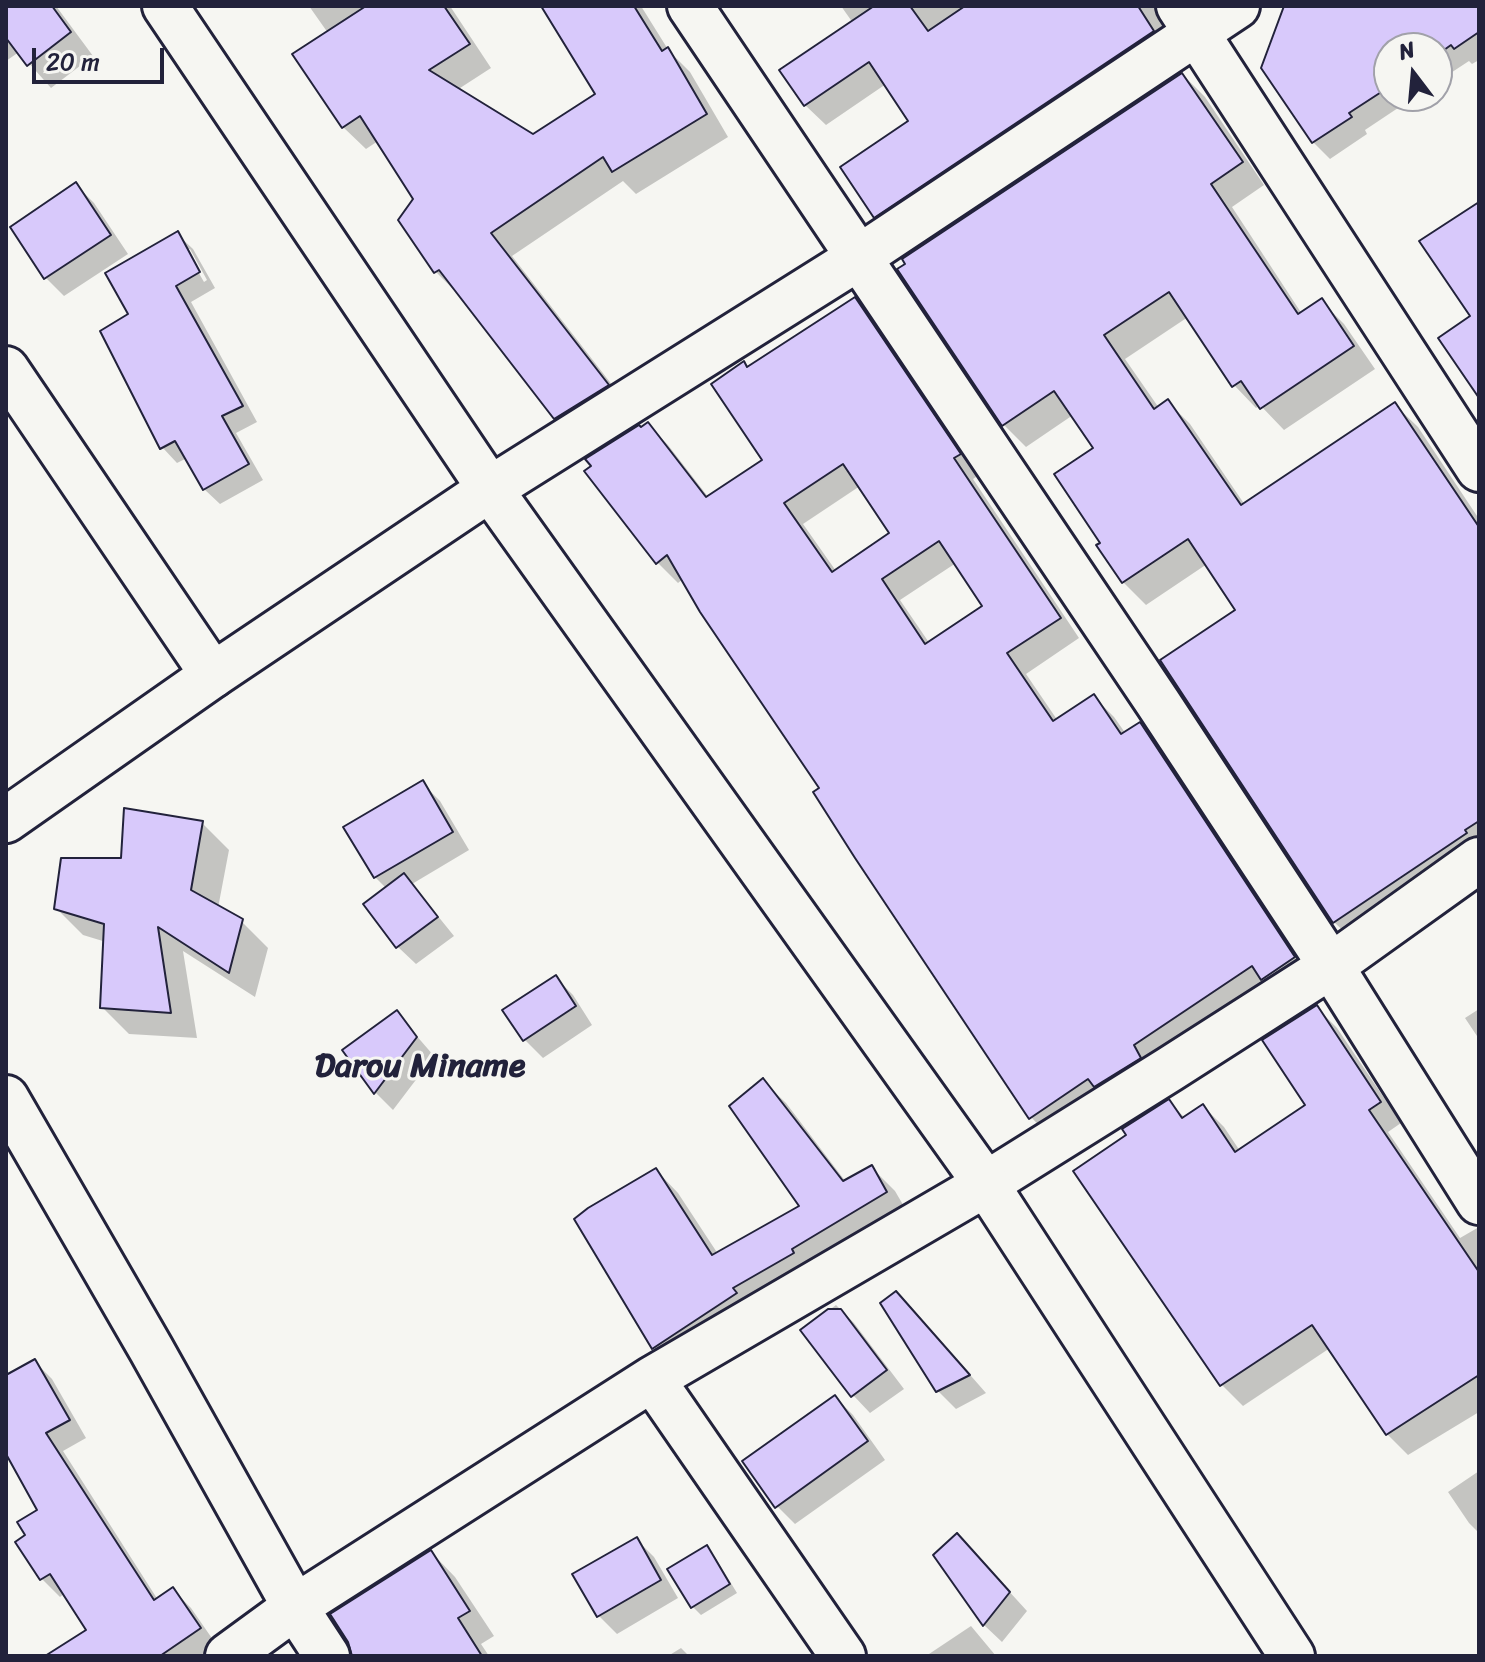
<!DOCTYPE html>
<html>
<head>
<meta charset="utf-8">
<style>
	body { margin:0 }
	#map { position:relative; width:1485px; height:1662px; overflow:hidden; background:#f6f6f2; font-family:Sriracha,sans-serif }
	canvas { display:block }
	.frame { position:absolute; inset:0; border:8px solid #22223b; pointer-events:none }
	.north { position:absolute; left:1373px; top:32px; width:80px; height:80px; box-sizing:border-box; background:#f6f6f2; border:2px solid #a1a1a9; border-radius:50%; rotate:344deg; font-size:22px; font-weight:700; line-height:32px; text-align:center; color:#22223b }
	.north::after { content:''; display:block; margin:auto; width:28px; height:36px; background:#22223b; clip-path:polygon(50% 0,100% 100%,50% 72%,0 100%) }
	.scale { position:absolute; left:32px; top:48px; width:132px; height:36px; box-sizing:border-box; border:4px solid #22223b; border-top:0; padding-left:10px; font-size:24px; line-height:28px; white-space:nowrap; color:#22223b; -webkit-text-stroke:6px #f6f6f2; paint-order:stroke }
</style>
</head>
<body>
<div id="map">
<canvas width="1485" height="1662"></canvas>
<div class="frame"></div>
<div class="north">N</div>
<div class="scale">20 m</div>
</div>
<script>
const context = document.querySelector('canvas').getContext('2d');
context.lineJoin = 'round';
function paint(path, color) { context.fillStyle = color; context.fill(path, 'evenodd'); }
const shape = rows => new Path2D(rows.map(r => 'M' + r).join(''));
function trace(path, color, width, dash) { context.strokeStyle = color; context.lineWidth = width; context.lineCap = dash ? 'butt' : 'round'; context.setLineDash(dash || []); context.stroke(path); }
function drawText(font, color, halo, rows, align = 'center') {
  context.font = font + ' Sriracha,sans-serif'; context.lineWidth = 6; context.setLineDash([]); context.textBaseline = 'middle'; context.strokeStyle = halo; context.fillStyle = color; for (const [text, x, y, turn = 0] of rows) {
    context.save(); context.translate(x, y); context.rotate((+turn || 0) * Math.PI / 180); context.textAlign = isNaN(turn) ? turn : align; if (halo) context.strokeText(text, 0, 0); context.fillText(text, 0, 0); context.restore();
  }
}
paint(shape([
	[6,6,56,6,93,56,51,88,19,52,6,61],
	[309,6,450,6,491,68,457,90,533,136,598,94,543,6,641,6,669,51,690,72,728,137,636,194,623,181,512,256,630,408,579,440,556,418,458,294,436,272,415,199,378,141,366,149,343,127,328,33],
	[841,6,1185,6,1174,28,896,237,875,216,911,121,886,84,826,125,805,105,853,23],
	[1300,6,1479,6,1479,60,1472,64,1469,61,1437,82,1437,48,1389,48,1389,96,1416,96,1365,130,1367,134,1330,159,1313,142],
	[1183,75,1205,97,1264,185,1232,207,1302,314,1321,301,1344,324,1375,369,1284,430,1260,405,1256,408,1234,385,1188,317,1125,359,1159,408,1168,402,1190,424,1245,505,1395,405,1418,427,1479,519,1479,862,1357,944,1334,922,1238,610,1207,564,1146,605,1123,582,1103,543,1095,448,1073,415,1026,447,1004,425],
	[76,185,94,203,128,254,64,296,46,278,12,228],
	[177,234,193,249,215,288,191,302,257,422,236,433,263,480,220,504,204,489,187,458,177,463,162,447,131,315],
	[185,249,190,249,207,280,204,282],
	[855,299,875,320,979,475,973,479,1079,638,1026,674,1058,721,1094,697,1114,717,1126,734,1140,724,1160,744,1314,978,1051,1138,1031,1117,822,788,683,579,678,583,658,563,587,472,648,425,668,445,709,498,765,461,748,369],
	[860,486,892,534,836,571,803,524],
	[956,563,985,606,930,644,900,600],
	[422,783,440,801,469,850,412,884,454,936,416,964,398,947,366,904,387,889,375,877],
	[202,823,229,850,218,908,241,921,268,948,255,997,183,951,197,1038,129,1034,102,1007,106,942,83,935,56,908,123,860],
	[555,977,573,995,592,1025,543,1058,525,1040],
	[1316,1007,1337,1028,1401,1123,1388,1132,1460,1238,1479,1227,1479,1412,1408,1455,1387,1434,1330,1348,1243,1406,1222,1385,1076,1171,1129,1136,1169,1102,1185,1118,1203,1106,1224,1127,1240,1151,1308,1105],
	[1479,1009,1479,1039,1465,1018],
	[396,1012,434,1056,393,1110,375,1092],
	[763,1081,786,1103,846,1182,872,1168,895,1191,909,1215,677,1371,654,1348,576,1220,656,1170,678,1193,718,1254,802,1207],
	[836,1305,854,1323,904,1389,870,1413,853,1395,803,1330],
	[914,1311,986,1393,956,1409,938,1391],
	[34,1361,52,1379,86,1438,63,1451,158,1600,173,1590,191,1608,218,1647,205,1656,48,1656,88,1631,65,1593,60,1597,42,1579,28,1536,40,1510,6,1450,6,1377],
	[835,1397,853,1415,885,1460,795,1524,777,1506],
	[1479,1471,1479,1533,1469,1523,1448,1492],
	[636,1539,654,1557,678,1598,617,1634,599,1616],
	[706,1548,715,1557,737,1593,701,1615,692,1606],
	[431,1552,455,1577,494,1636,481,1644,489,1656,353,1656],
	[975,1554,1027,1611,1002,1642,984,1625,936,1555],
	[971,1626,996,1656,926,1656],
	[681,1648,689,1656,668,1656]
]), '#0003');
const building = shape([
	[6,6,52,6,71,32,27,66,6,38,6,6],
	[366,6,444,6,470,44,429,70,533,134,595,94,541,6,634,6,662,51,668,47,707,114,612,172,603,157,491,233,609,385,554,419,439,270,434,273,398,220,413,199,360,116,342,128,292,54,366,6],
	[874,6,910,6,928,31,965,6,1138,6,1154,31,874,218,840,167,908,121,869,62,804,106,779,70,874,6],
	[1284,6,1479,6,1479,32,1454,49,1451,45,1437,55,1437,48,1389,48,1389,87,1349,113,1352,117,1312,143,1261,68,1284,6],
	[1182,73,1243,162,1211,184,1298,314,1322,298,1354,346,1260,409,1241,381,1232,387,1169,292,1104,335,1154,409,1168,399,1241,505,1395,402,1479,527,1479,821,1465,830,1467,833,1333,923,1160,660,1235,610,1188,539,1122,583,1096,545,1100,543,1054,474,1093,448,1054,391,1002,426,897,269,905,264,902,259,1182,73],
	[76,182,111,235,44,279,10,227,76,182],
	[1479,202,1479,398,1438,338,1470,316,1419,241,1479,202],
	[178,231,200,272,176,286,243,406,222,416,249,464,203,490,175,441,160,449,100,331,128,314,105,273,178,231],
	[855,297,961,454,954,458,1061,618,1007,653,1053,721,1094,694,1121,734,1140,722,1295,957,1261,980,1252,966,1134,1045,1141,1058,1094,1087,1088,1079,1029,1119,855,858,813,792,819,788,700,612,667,555,656,564,584,471,591,466,585,459,639,425,641,427,648,422,706,497,762,460,711,384,744,361,747,367,855,297],
	[843,464,889,533,832,572,784,503,843,464],
	[939,541,982,606,925,644,882,579,939,541],
	[423,780,453,832,374,878,343,827,423,780],
	[124,808,203,821,191,890,243,919,229,973,158,927,171,1013,100,1008,104,924,54,909,61,858,121,858,124,808],
	[404,873,438,917,396,948,363,904,404,873],
	[556,975,576,1006,523,1041,502,1010,556,975],
	[1317,1005,1381,1102,1369,1110,1479,1272,1479,1375,1386,1435,1312,1325,1220,1386,1073,1171,1126,1135,1122,1129,1169,1099,1182,1118,1203,1104,1235,1152,1305,1105,1262,1040,1317,1005],
	[397,1010,417,1037,374,1094,342,1050,397,1010],
	[763,1078,843,1181,872,1165,887,1192,792,1249,794,1253,733,1288,737,1293,652,1349,574,1219,588,1208,656,1168,712,1255,799,1206,729,1106,763,1078],
	[896,1291,970,1375,936,1392,880,1303,896,1291],
	[828,1309,841,1309,887,1370,851,1397,800,1330,828,1309],
	[35,1359,70,1420,46,1433,154,1600,173,1587,201,1628,160,1656,45,1656,86,1630,50,1574,40,1580,15,1542,25,1535,17,1522,37,1510,6,1454,6,1375,35,1359],
	[835,1395,868,1441,775,1508,742,1461,835,1395],
	[957,1533,1010,1592,983,1626,933,1555,957,1533],
	[637,1537,661,1580,597,1617,572,1574,637,1537],
	[707,1545,730,1584,691,1608,667,1569,707,1545],
	[431,1550,470,1611,458,1618,482,1656,352,1656,348,1642,330,1614,431,1550]
]);
paint(building, '#d8c9fb');
trace(building, '#22223b', 2);
const minor = shape([
	[690,6,1158,703,1331,966,1479,1202],
	[1179,6,1479,469],
	[6,369,213,675],
	[6,1098,151,1349,295,1607,327,1656],
	[652,1379,843,1656],
	[228,1656,295,1607,652,1379,986,1184,1170,1069,1331,966,1479,860]
]);
const tertiary = shape([
	[165,6,490,489,986,1184,1292,1656],
	[6,820,213,675,490,489,858,258,1237,6]
]);
trace(minor, '#22223b', 50);
trace(tertiary, '#22223b', 50);
trace(minor, '#f6f6f2', 44);
trace(tertiary, '#f6f6f2', 44);
drawText('bold 34px', '#22223b', '#f6f6f2', [
	["Darou Miname",420,1067]
]);
</script>
</body>
</html>
